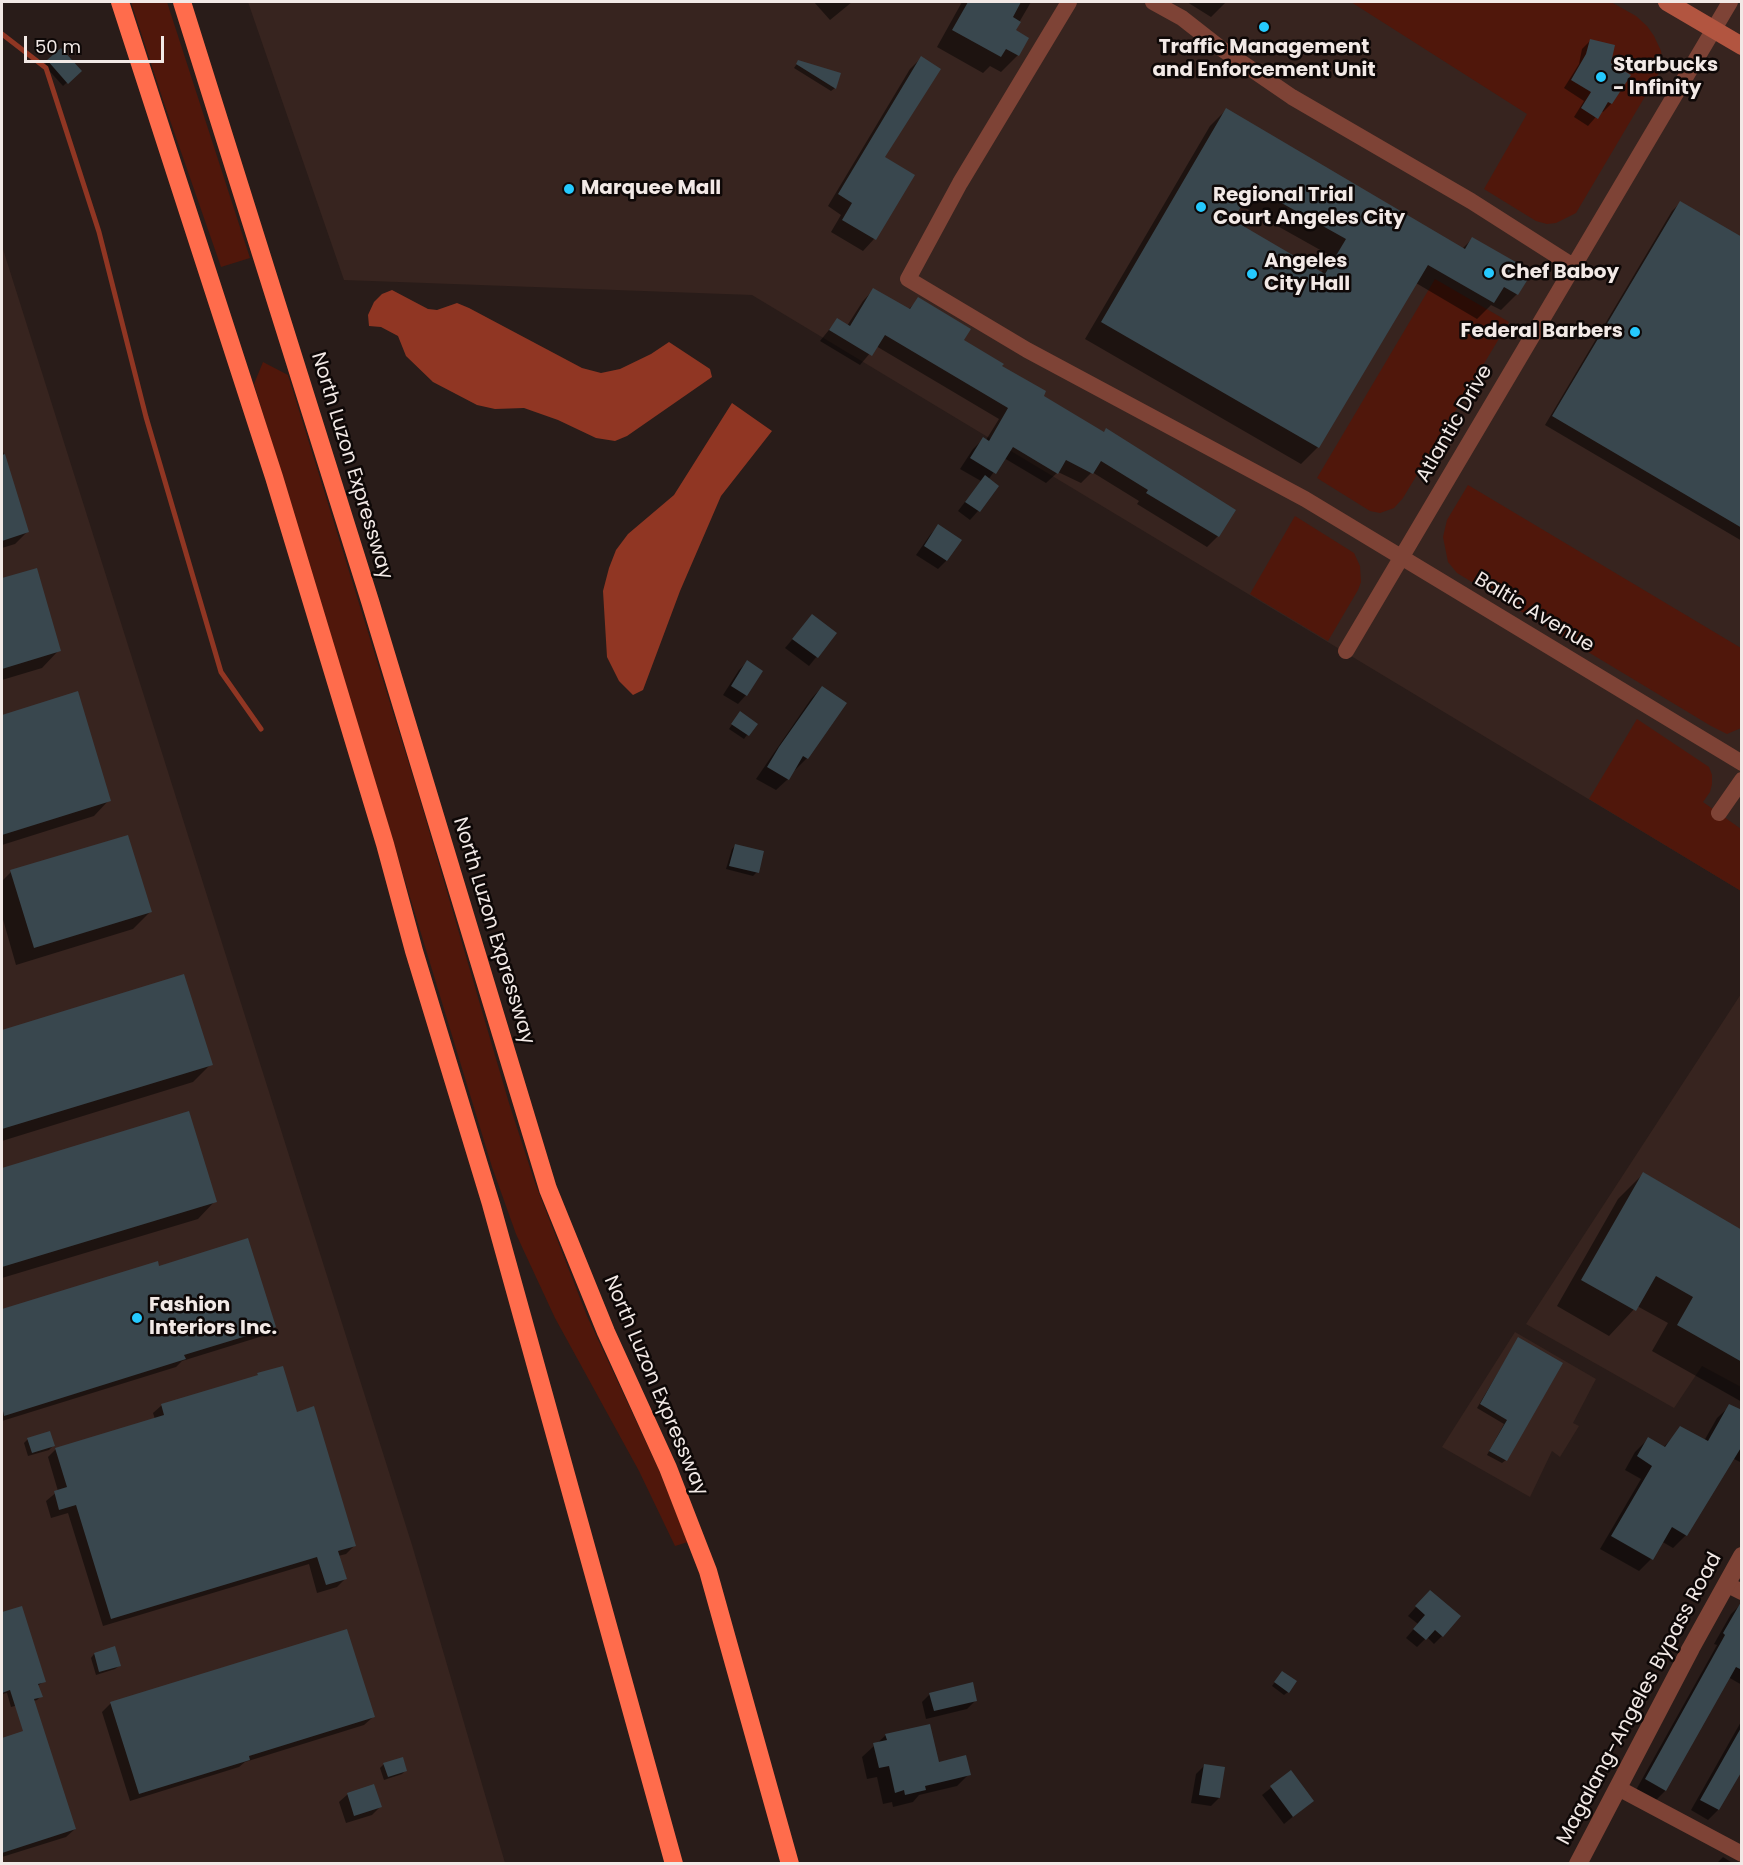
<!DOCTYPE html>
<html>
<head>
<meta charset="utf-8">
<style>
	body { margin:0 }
	#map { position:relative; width:1743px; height:1865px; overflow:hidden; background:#291c19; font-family:Poppins,sans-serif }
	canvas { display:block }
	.frame { position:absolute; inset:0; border:3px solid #f2e9e6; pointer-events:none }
	.scale { position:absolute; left:24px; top:36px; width:140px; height:27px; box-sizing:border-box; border:3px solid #f2e9e6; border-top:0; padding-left:8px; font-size:18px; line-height:21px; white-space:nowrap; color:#f2e9e6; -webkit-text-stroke:4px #0e0807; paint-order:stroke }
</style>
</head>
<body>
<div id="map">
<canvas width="1743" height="1865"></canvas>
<div class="frame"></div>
<div class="scale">50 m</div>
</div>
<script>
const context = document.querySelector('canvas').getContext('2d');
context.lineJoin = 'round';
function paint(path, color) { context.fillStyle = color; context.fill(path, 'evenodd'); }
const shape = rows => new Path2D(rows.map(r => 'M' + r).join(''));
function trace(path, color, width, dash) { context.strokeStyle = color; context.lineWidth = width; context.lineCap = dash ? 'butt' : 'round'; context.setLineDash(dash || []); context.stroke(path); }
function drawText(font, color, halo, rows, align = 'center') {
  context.font = font + ' Poppins,sans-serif'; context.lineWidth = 5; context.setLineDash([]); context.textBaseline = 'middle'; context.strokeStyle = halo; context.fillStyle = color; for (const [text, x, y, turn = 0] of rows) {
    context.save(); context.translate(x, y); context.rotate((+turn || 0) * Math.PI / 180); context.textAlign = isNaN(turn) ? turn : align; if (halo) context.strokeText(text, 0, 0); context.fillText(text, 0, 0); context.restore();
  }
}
paint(shape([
	[248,2,1741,2,1741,891,752,295,344,280],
	[2,246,412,1545,505,1863,2,1863],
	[1741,994,1741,1387,1702,1366,1674,1408,1526,1324],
	[1515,1332,1596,1379,1573,1423,1579,1426,1560,1457,1552,1451,1530,1497,1442,1447]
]), '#37241f');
paint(shape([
	[131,2,167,2,250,258,221,267,163,100],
	[1351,2,1611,2,1636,16,1647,26,1654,36,1661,51,1663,66,1576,213,1556,223,1547,224,1536,221,1484,189,1527,114],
	[1435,279,1509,322,1403,498,1394,508,1380,513,1370,511,1317,478],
	[263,362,288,375,418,793,509,1103,535,1183,587,1316,658,1468,688,1542,675,1546,639,1471,555,1318,516,1234,492,1167,254,384],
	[1468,485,1741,648,1741,728,1727,734,1711,726,1457,573,1448,562,1443,537,1447,520],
	[1295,516,1354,553,1360,566,1361,582,1358,590,1328,641,1250,594],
	[1637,719,1709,767,1712,775,1712,784,1710,792,1703,802,1741,829,1741,891,1589,799]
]), '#50170b');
paint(shape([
	[392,290,428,309,437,310,457,303,469,308,582,368,601,373,620,369,651,354,669,342,710,369,712,377,627,436,615,441,596,438,558,420,524,408,495,409,477,405,433,382,406,356,398,336,381,327,369,326,368,315,374,302,382,294],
	[732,403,772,431,721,496,680,591,643,690,633,695,619,681,607,657,603,591,609,568,616,550,628,534,674,495]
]), '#903623');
paint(shape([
	[814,2,852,2,830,20],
	[962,2,1031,2,1014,31,1018,55,1001,72,990,66,983,73,937,47],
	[1187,2,1226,2,1211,17],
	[1590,41,1609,64,1611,104,1603,112,1601,111,1588,126,1574,117,1584,101,1564,88,1579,64,1582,49],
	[61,50,79,71,63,86,44,65],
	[921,58,883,158,913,176,874,239,863,251,831,232,841,215,828,206,910,69],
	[799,61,835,88,831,91,794,68],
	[1226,110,1462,249,1472,239,1517,294,1501,310,1491,305,1477,319,1416,283,1318,447,1301,464,1085,339,1210,126],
	[1240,205,1331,256,1321,273,1231,220],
	[1680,203,1742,239,1742,541,1545,425,1672,211],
	[873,290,908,310,919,299,962,341,1042,396,1234,511,1218,536,1207,547,1137,504,1139,501,1092,472,1081,483,1058,472,1046,483,1004,458,988,480,997,486,978,511,970,520,958,511,981,481,960,469,973,449,983,439,986,440,999,419,876,346,860,365,820,341,837,320,847,326,863,301],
	[2,448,27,532,15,544,2,548],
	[938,526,960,540,946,561,938,569,916,555,930,535],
	[36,569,59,650,42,668,2,680,2,579],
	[812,616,835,634,809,666,785,648],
	[747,662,761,671,746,695,738,704,723,695,739,670],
	[822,687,845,703,807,758,795,770,793,769,788,779,776,790,756,779,811,699],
	[77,693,109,800,94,816,2,845,2,716],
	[737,717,755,724,744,739,729,729],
	[735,846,757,872,753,876,726,869,732,849],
	[11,872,150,912,133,929,16,965,2,916,2,881],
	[183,976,211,1064,193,1082,2,1141,2,1031],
	[188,1113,215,1201,198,1219,2,1278,2,1170],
	[1644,1173,1742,1232,1742,1402,1652,1351,1668,1323,1637,1306,1609,1336,1557,1306,1618,1199],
	[157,1263,158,1268,274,1327,266,1335,182,1361,176,1367,2,1421,2,1311],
	[1518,1339,1506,1460,1502,1463,1487,1455,1504,1424,1477,1408],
	[258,1375,296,1414,355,1545,346,1554,338,1556,345,1579,337,1587,317,1593,309,1564,103,1626,68,1513,51,1518,46,1501,58,1491,48,1457,56,1449,155,1419,153,1413,162,1405,255,1378],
	[1730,1406,1742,1411,1742,1463,1732,1458,1686,1535,1673,1548,1661,1541,1651,1559,1639,1571,1600,1549,1641,1479,1625,1470,1635,1452,1648,1439,1663,1448,1681,1428,1704,1441,1717,1418],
	[28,1439,53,1446,49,1450,28,1456,24,1443],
	[1422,1600,1442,1636,1434,1644,1427,1637,1417,1647,1406,1638,1418,1624,1408,1616],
	[1741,1604,1742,1685,1728,1677,1665,1791,1655,1801,1636,1790,1717,1645,1714,1644,1731,1614],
	[21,1608,45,1681,37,1686,41,1696,37,1700,11,1707,7,1693,2,1694,2,1614],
	[94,1654,119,1666,115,1669,96,1675,91,1658],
	[1279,1676,1288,1692,1284,1695,1272,1686],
	[930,1694,976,1700,967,1709,926,1719,922,1702],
	[111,1703,373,1717,364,1725,245,1762,239,1767,130,1801,102,1712],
	[1742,1720,1742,1768,1718,1810,1708,1820,1691,1810],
	[42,1727,75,1829,66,1837,2,1857,2,1739],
	[886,1735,937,1764,969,1774,957,1786,919,1795,913,1802,893,1807,892,1802,883,1804,877,1777,867,1779,862,1757],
	[384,1764,405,1771,402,1774,384,1780,380,1768],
	[1204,1766,1219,1798,1211,1806,1191,1803,1196,1774],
	[1291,1772,1312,1801,1284,1824,1262,1795],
	[348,1794,380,1807,372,1815,346,1823,339,1802],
	[1723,1857,1734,1864,1716,1864]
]), '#0007');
trace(shape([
	[2,34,46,68,99,232,146,417,221,672,261,729]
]), '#903623', 5);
paint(shape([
	[968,2,1021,2,1013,17,1021,22,1016,30,1029,38,1019,56,1006,49,1001,57,952,30],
	[1590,39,1615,45,1611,63,1631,75,1612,104,1608,102,1598,119,1581,108,1591,92,1571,80,1586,54],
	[61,48,82,71,68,84,47,60],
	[921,56,941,69,885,157,915,175,876,240,842,220,852,203,838,194],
	[798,60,841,73,836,89,796,64],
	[1226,108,1465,249,1472,237,1528,269,1524,276,1528,279,1518,295,1504,287,1494,303,1428,265,1319,448,1101,322],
	[1253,187,1346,239,1325,274,1233,220],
	[1680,201,1742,237,1742,528,1552,416],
	[873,288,910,309,918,297,971,329,964,340,1004,364,1002,366,1046,391,1044,396,1104,432,1106,428,1236,510,1219,537,1146,493,1148,490,1101,461,1093,474,1066,460,1058,474,1013,447,996,474,970,458,983,437,989,441,1008,408,885,335,872,356,829,330,837,318,850,326],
	[5,454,29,532,2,541,2,455],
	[985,475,999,486,980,512,965,502],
	[938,524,962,540,947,561,924,546],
	[37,568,61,651,2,669,2,578],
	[812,614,837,633,818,658,792,639],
	[747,660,763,671,747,696,731,686],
	[822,686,847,703,808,759,803,756,789,780,767,767,779,747],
	[78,691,111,801,2,835,2,715],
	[740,711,758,724,749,736,731,724],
	[128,835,152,912,34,948,10,870],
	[735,844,764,851,759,873,729,866],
	[184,974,213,1065,2,1129,2,1030],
	[189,1111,217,1202,2,1267,2,1168],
	[1643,1172,1742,1230,1742,1362,1677,1325,1693,1297,1656,1276,1636,1311,1581,1280],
	[248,1238,276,1327,184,1355,186,1359,4,1416,2,1406,2,1309,158,1261,159,1266],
	[1518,1337,1563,1363,1507,1461,1489,1451,1507,1420,1480,1404],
	[283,1366,297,1412,314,1406,356,1546,338,1551,347,1579,326,1585,317,1557,111,1619,76,1505,59,1510,54,1491,67,1487,55,1448,164,1415,161,1404,258,1375,257,1373],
	[1729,1404,1742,1410,1742,1446,1687,1536,1672,1527,1653,1560,1611,1536,1652,1466,1637,1456,1648,1437,1665,1447,1680,1426,1708,1441],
	[50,1431,55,1446,32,1453,27,1438],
	[1430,1590,1461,1616,1443,1637,1435,1630,1426,1640,1413,1629,1425,1615,1415,1606],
	[1741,1602,1742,1670,1736,1667,1666,1791,1645,1779,1725,1635,1723,1633],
	[22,1606,46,1682,38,1684,43,1697,34,1699,76,1829,2,1853,2,1738,23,1731,10,1690,2,1693,2,1612],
	[347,1629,375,1717,249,1756,250,1760,139,1794,110,1702],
	[115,1646,121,1666,99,1672,94,1653],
	[1282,1671,1297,1681,1289,1693,1274,1682],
	[973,1682,977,1701,934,1711,929,1693],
	[930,1724,939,1762,966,1755,971,1775,925,1786,926,1790,905,1795,904,1790,895,1793,889,1766,879,1768,873,1743,887,1740,885,1734],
	[1742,1726,1742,1771,1719,1810,1700,1800],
	[403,1757,407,1771,388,1777,383,1763],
	[1204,1764,1225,1767,1220,1798,1199,1795],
	[1291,1770,1314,1801,1293,1817,1270,1786],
	[374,1784,382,1807,354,1816,347,1793]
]), '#39474e');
trace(shape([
	[1069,2,960,183,908,279,1027,350,1305,499,1742,763],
	[1153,2,1182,18,1219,47,1292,97,1471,201,1573,266],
	[1346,651,1730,2],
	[1719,813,1742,780],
	[1726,1584,1742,1592],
	[1618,1788,1742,1854]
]), '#7e4336', 16);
trace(shape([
	[1578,1864,1691,1648,1742,1556]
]), '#7e4336', 18);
trace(shape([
	[1667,2,1742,46]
]), '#b25540', 18);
trace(shape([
	[120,2,274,477,385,844,414,951,491,1204,674,1864],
	[182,2,370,601,548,1189,606,1332,668,1468,708,1571,790,1864]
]), '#ff6c4c', 18);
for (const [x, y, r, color] of [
	[1264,27,6,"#25c9fe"],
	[1601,77,6,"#25c9fe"],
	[569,189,6,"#25c9fe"],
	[1201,207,6,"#25c9fe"],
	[1489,273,6,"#25c9fe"],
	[1252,274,6,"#25c9fe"],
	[1635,332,6,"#25c9fe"],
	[137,1318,6,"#25c9fe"]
]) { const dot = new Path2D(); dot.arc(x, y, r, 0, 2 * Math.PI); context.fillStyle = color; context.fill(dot); trace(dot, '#0e0807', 2); }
drawText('bold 20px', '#f2e9e6', '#0e0807', [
	["Traffic Management",1264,48,"center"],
	["and Enforcement Unit",1264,71,"center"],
	["Starbucks",1613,66],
	["- Infinity",1613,89],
	["Marquee Mall",581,189],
	["Regional Trial",1213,196],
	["Court Angeles City",1213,219],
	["Angeles",1264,262],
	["City Hall",1264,285],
	["Chef Baboy",1501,273],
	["Federal Barbers",1623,332,"right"],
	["Fashion",149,1306],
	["Interiors Inc.",149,1329]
], 'left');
drawText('20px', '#f2e9e6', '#0e0807', [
	["Atlantic Drive",1455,424,-60],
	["North Luzon Expressway",351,466,73],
	["Baltic Avenue",1534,613,31],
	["North Luzon Expressway",493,931,73],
	["North Luzon Expressway",655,1386,67],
	["Magalang-Angeles Bypass Road",1640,1699,-62]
]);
</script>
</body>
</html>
